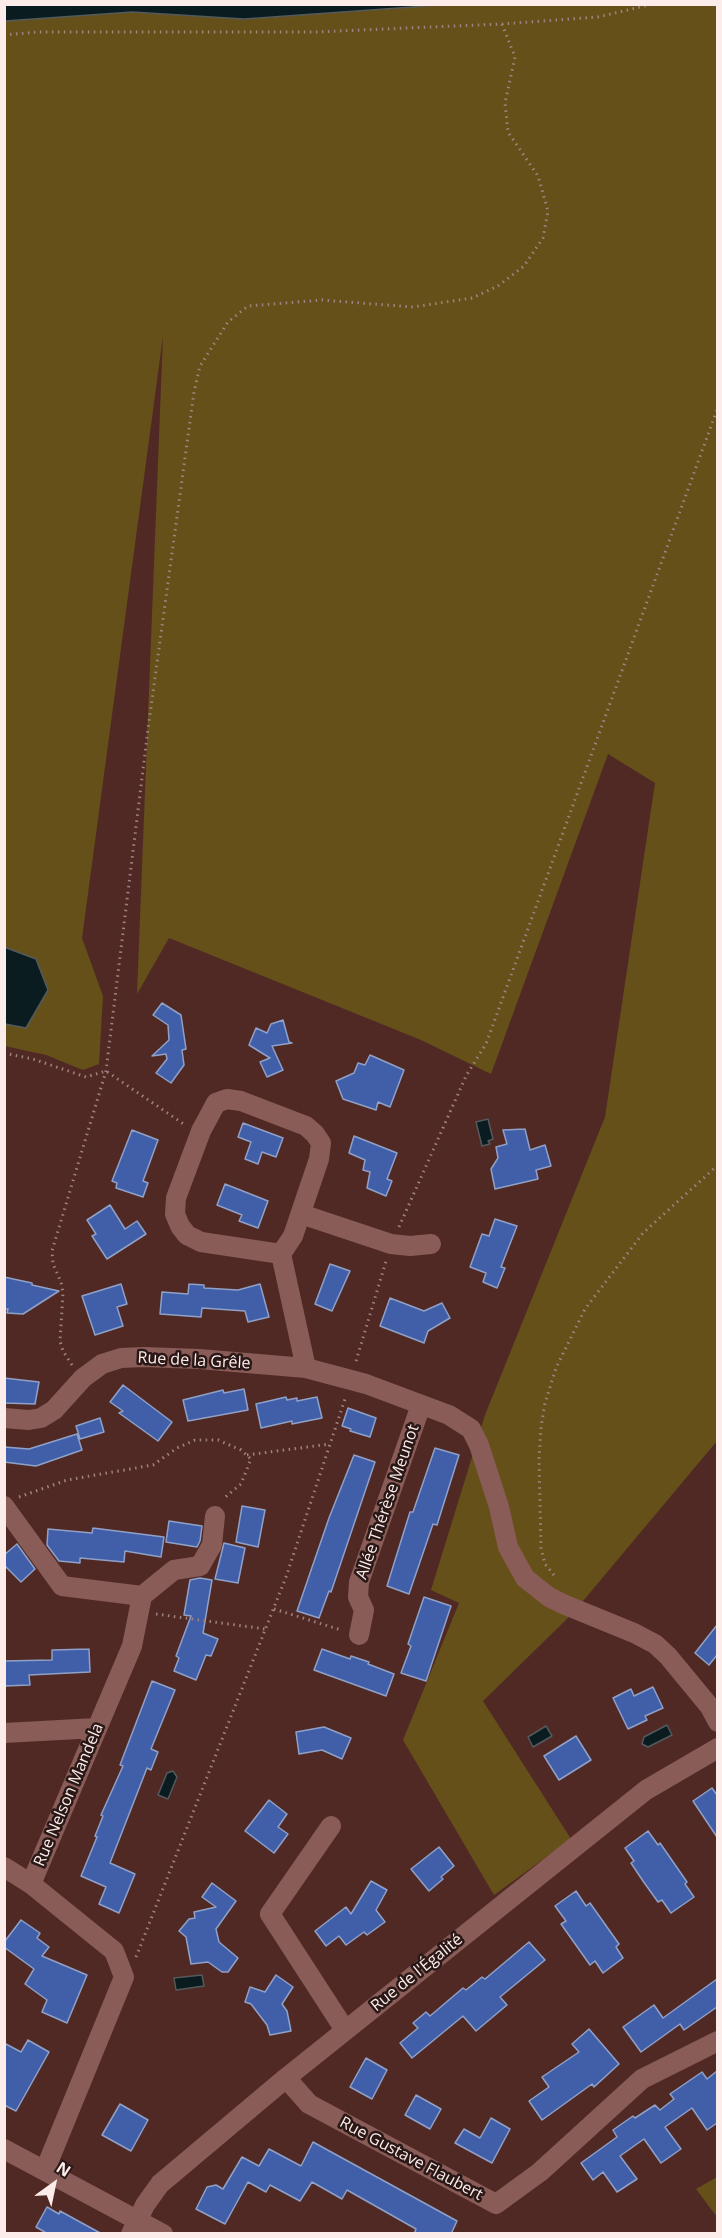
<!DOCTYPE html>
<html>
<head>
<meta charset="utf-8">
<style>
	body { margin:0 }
	#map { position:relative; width:722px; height:2238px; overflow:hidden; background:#502925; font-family:"Open Sans",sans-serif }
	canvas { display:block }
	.frame { position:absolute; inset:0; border:6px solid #fcecea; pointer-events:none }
	.north { position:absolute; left:24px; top:2154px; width:60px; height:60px; -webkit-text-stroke:4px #2a1816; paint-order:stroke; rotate:33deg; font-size:16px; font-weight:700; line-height:24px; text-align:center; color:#fcecea }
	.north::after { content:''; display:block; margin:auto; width:21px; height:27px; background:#fcecea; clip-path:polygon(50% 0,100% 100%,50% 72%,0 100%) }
</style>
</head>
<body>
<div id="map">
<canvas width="722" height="2238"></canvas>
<div class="frame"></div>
<div class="north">N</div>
</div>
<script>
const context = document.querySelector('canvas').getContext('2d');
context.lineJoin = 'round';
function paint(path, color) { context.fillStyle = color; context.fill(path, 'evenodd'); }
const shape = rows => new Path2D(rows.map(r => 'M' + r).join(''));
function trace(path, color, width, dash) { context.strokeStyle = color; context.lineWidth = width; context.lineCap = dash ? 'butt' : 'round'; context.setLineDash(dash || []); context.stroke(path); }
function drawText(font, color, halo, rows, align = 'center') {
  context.font = font + ' "Open Sans",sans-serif'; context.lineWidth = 5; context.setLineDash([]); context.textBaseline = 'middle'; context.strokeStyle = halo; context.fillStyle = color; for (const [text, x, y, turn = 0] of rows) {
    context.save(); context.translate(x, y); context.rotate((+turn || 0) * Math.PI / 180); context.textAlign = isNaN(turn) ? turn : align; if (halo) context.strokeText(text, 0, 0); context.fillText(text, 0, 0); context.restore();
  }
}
paint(shape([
	[440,4,717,5,717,1441,573,1613,483,1701,571,1839,494,1895,403,1740,459,1603,431,1590,485,1415,605,1117,655,783,608,754,491,1074,421,1040,169,938,137,994,163,336,82,938,103,996,99,1064,83,1070,46,1055,5,1046,5,21,132,12,244,19],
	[717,2177,717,2217,696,2189]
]), '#65501a');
const water = shape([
	[5,4,440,4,440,5,244,19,132,12,5,21,5,4],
	[4,947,36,959,48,990,26,1028,5,1024,4,947],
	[488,1119,493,1139,488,1141,490,1144,482,1146,476,1122,488,1119],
	[667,1725,672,1735,648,1747,642,1744,644,1737,667,1725],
	[546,1726,552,1736,533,1747,528,1737,546,1726],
	[173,1771,177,1777,168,1799,158,1795,167,1773,173,1771],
	[202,1975,204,1986,176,1990,174,1978,202,1975]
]);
paint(water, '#0a1c1f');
trace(water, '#535a5c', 1.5);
const building = shape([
	[162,1003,181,1015,186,1049,182,1050,184,1065,171,1083,156,1073,167,1059,166,1054,152,1056,169,1040,168,1025,153,1015,162,1003],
	[283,1020,289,1042,292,1043,272,1046,283,1070,267,1077,260,1062,270,1058,249,1045,256,1028,267,1033,271,1024,283,1020],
	[370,1055,404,1070,390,1107,378,1102,376,1110,343,1099,336,1081,354,1073,358,1063,365,1065,370,1055],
	[243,1123,283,1138,276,1157,262,1152,258,1164,245,1159,251,1142,238,1137,243,1123],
	[525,1129,530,1150,545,1145,551,1166,536,1170,538,1179,495,1189,491,1169,498,1158,496,1147,507,1144,503,1130,525,1129],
	[132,1130,158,1140,143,1181,148,1183,143,1197,116,1188,117,1183,112,1181,132,1130],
	[354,1136,397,1153,387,1179,392,1181,386,1196,367,1188,370,1172,363,1170,365,1160,349,1153,354,1136],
	[225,1184,268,1201,258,1228,239,1221,242,1215,217,1205,225,1184],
	[110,1205,125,1229,137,1221,146,1234,107,1259,92,1236,96,1234,87,1220,110,1205],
	[495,1219,517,1226,501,1267,505,1268,497,1288,483,1282,486,1273,470,1267,482,1234,489,1236,495,1219],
	[330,1264,350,1271,332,1311,315,1304,330,1264],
	[4,1277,32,1283,32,1285,59,1291,23,1314,7,1313,8,1309,4,1309,4,1277],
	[121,1284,127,1304,117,1307,123,1326,95,1335,82,1296,121,1284],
	[189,1284,204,1285,204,1288,238,1290,260,1284,269,1317,248,1322,245,1311,202,1308,201,1317,160,1314,162,1292,188,1294,189,1284],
	[390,1298,424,1311,442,1303,450,1318,428,1331,424,1343,380,1326,390,1298],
	[4,1378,39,1382,35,1404,4,1403,4,1378],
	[123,1385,172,1422,158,1441,119,1413,123,1411,110,1402,123,1385],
	[244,1389,248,1410,188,1421,183,1400,223,1390,224,1393,244,1389],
	[286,1397,287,1400,297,1398,297,1401,317,1397,322,1418,292,1424,292,1421,261,1428,256,1404,286,1397],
	[348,1408,376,1418,370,1437,350,1431,351,1429,342,1426,348,1408],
	[100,1418,104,1432,80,1439,76,1426,100,1418],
	[77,1434,82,1450,36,1466,4,1462,4,1447,29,1449,77,1434],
	[435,1448,459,1455,437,1525,433,1524,409,1594,387,1586,410,1512,413,1512,435,1448],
	[354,1455,375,1462,331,1592,329,1591,319,1618,297,1611,329,1518,354,1455],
	[242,1506,265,1510,258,1547,236,1542,242,1506],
	[169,1521,202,1526,200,1541,197,1547,166,1542,169,1521],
	[93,1528,164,1537,161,1557,125,1551,124,1562,80,1558,80,1563,59,1561,47,1545,48,1529,92,1533,93,1528],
	[224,1543,245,1548,238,1583,215,1579,224,1543],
	[17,1544,35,1569,21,1582,4,1565,4,1555,17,1544],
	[200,1578,212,1580,203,1633,218,1639,211,1656,206,1655,196,1680,174,1671,179,1658,176,1656,191,1616,184,1615,190,1580,200,1578],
	[424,1597,451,1606,426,1681,401,1673,411,1646,408,1644,424,1597],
	[717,1625,717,1655,709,1665,695,1653,717,1625],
	[89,1649,90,1672,29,1675,30,1685,4,1686,4,1661,52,1660,52,1650,89,1649],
	[322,1649,350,1659,351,1656,369,1662,368,1664,394,1674,386,1696,314,1670,322,1649],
	[152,1681,175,1690,151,1749,158,1752,151,1770,147,1768,110,1863,135,1874,119,1913,99,1904,106,1887,81,1876,97,1837,95,1836,103,1816,101,1815,123,1766,120,1765,152,1681],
	[653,1687,663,1708,645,1716,647,1720,628,1729,613,1698,631,1689,634,1696,653,1687],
	[324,1727,351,1738,342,1759,322,1750,299,1754,296,1732,324,1727],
	[576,1736,591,1760,559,1780,544,1756,576,1736],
	[712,1788,717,1795,717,1837,693,1801,712,1788],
	[269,1800,287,1814,278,1827,288,1834,274,1853,245,1831,269,1800],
	[648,1831,658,1845,660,1843,687,1882,685,1884,694,1897,671,1913,662,1900,658,1902,643,1881,631,1863,634,1861,625,1848,648,1831],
	[439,1847,454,1866,441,1877,443,1879,429,1891,411,1869,439,1847],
	[371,1881,387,1890,376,1910,385,1922,367,1935,364,1932,346,1945,339,1936,326,1946,315,1931,346,1907,351,1914,371,1881],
	[212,1883,236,1901,216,1929,219,1942,238,1958,228,1972,222,1972,208,1962,191,1964,186,1937,179,1931,189,1919,195,1918,194,1912,216,1907,202,1897,212,1883],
	[576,1891,586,1906,590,1903,619,1944,616,1947,623,1958,603,1973,595,1961,590,1965,561,1924,566,1921,555,1906,576,1891],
	[21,1920,40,1933,37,1938,49,1947,42,1956,87,1975,67,2023,42,2012,47,2000,25,1984,34,1969,4,1947,5,1941,21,1920],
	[529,1942,545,1960,500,1997,507,2005,476,2031,463,2016,412,2058,400,2043,418,2028,413,2023,426,2012,430,2016,463,1988,466,1990,482,1977,485,1979,529,1942],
	[276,1975,293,1987,282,2004,287,2011,291,2031,270,2035,267,2025,251,2004,245,2002,250,1987,265,1992,276,1975],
	[717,1979,717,2007,684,2030,680,2024,641,2052,623,2027,654,2005,663,2018,717,1979],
	[589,2029,619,2064,594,2087,592,2084,542,2120,529,2101,549,2087,542,2077,579,2052,572,2044,589,2029],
	[28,2040,49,2052,16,2111,4,2105,4,2043,21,2052,28,2040],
	[366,2058,387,2070,372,2099,350,2087,366,2058],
	[717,2071,717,2123,707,2130,692,2108,665,2127,681,2149,661,2163,644,2139,620,2156,637,2179,617,2192,603,2172,593,2180,581,2163,617,2137,613,2130,633,2116,635,2118,655,2105,660,2110,674,2099,670,2094,702,2072,707,2079,717,2071],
	[416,2095,441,2109,430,2129,405,2115,416,2095],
	[120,2104,148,2120,131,2151,102,2135,120,2104],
	[491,2118,510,2129,492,2163,455,2143,464,2129,480,2138,491,2118],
	[313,2142,457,2221,451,2234,414,2234,416,2229,347,2190,342,2199,312,2182,300,2201,270,2185,266,2192,248,2182,225,2224,196,2209,207,2187,216,2185,223,2189,242,2157,259,2166,269,2149,301,2166,313,2142],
	[47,2207,59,2214,60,2211,102,2234,48,2234,36,2227,47,2207]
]);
paint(building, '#415ea9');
trace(building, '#90a1c8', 1.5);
trace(shape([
	[4,35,38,32,315,32,502,24,598,17,653,4],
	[4,1053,33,1059,86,1077,106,1071,185,1125],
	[399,1227,466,1076,486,1044,718,407],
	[356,1361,386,1261],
	[72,1365,63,1351,60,1341,63,1293,61,1282,53,1264,52,1251,106,1071,148,729,194,392,200,366,228,322,248,306,322,300,413,307,472,298,498,286,524,266,543,238,548,211,538,176,508,132,505,103,515,57,502,24],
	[247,1455,330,1444],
	[19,1497,67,1480,153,1465,177,1448,195,1440,218,1440,241,1450,251,1459,241,1484,223,1499],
	[554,1575,545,1564,541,1548,539,1459,541,1427,545,1403,556,1368,585,1309,643,1233,718,1165],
	[274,1609,341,1630],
	[156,1614,265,1629],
	[136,1957,286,1577,346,1396]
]), '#9f8380', 3, [1.5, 4.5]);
trace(shape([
	[301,1214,391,1244,410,1246,431,1244],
	[281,1254,201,1242,187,1235,180,1226,175,1214,176,1198,201,1131,216,1103,227,1099,241,1101,306,1126,315,1134,321,1143,319,1159,293,1236,281,1254,306,1368],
	[4,1418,29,1420,41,1418,54,1410,83,1378,102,1364,121,1358,143,1357,199,1359,306,1368,366,1384,449,1415,471,1429,479,1445,499,1507,508,1547,525,1578,549,1597,563,1604,634,1633,655,1644,668,1656,710,1707,718,1722],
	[4,1506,62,1586,142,1596],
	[359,1635,364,1610,358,1597,359,1582,421,1405],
	[4,1733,97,1728],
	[331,1826,270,1914,345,2030],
	[4,1867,31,1884],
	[286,2078,309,2104,496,2204,540,2172,642,2079,718,2041],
	[4,2149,163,2234],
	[45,2170,124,1977,114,1951,31,1884,132,1646,142,1596,174,1570,200,1566,212,1545,215,1516],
	[131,2234,145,2205,160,2184,286,2078,646,1790,718,1748]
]), '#895c58', 20);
drawText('16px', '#fcecea', '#2a1816', [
	["Rue de la Grêle",194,1361,3],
	["Allée Thérèse Meunot",388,1502,-71],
	["Rue Nelson Mandela",69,1795,-67],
	["Rue de l'Égalité",417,1973,-39],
	["Rue Gustave Flaubert",411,2159,28]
]);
</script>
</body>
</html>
